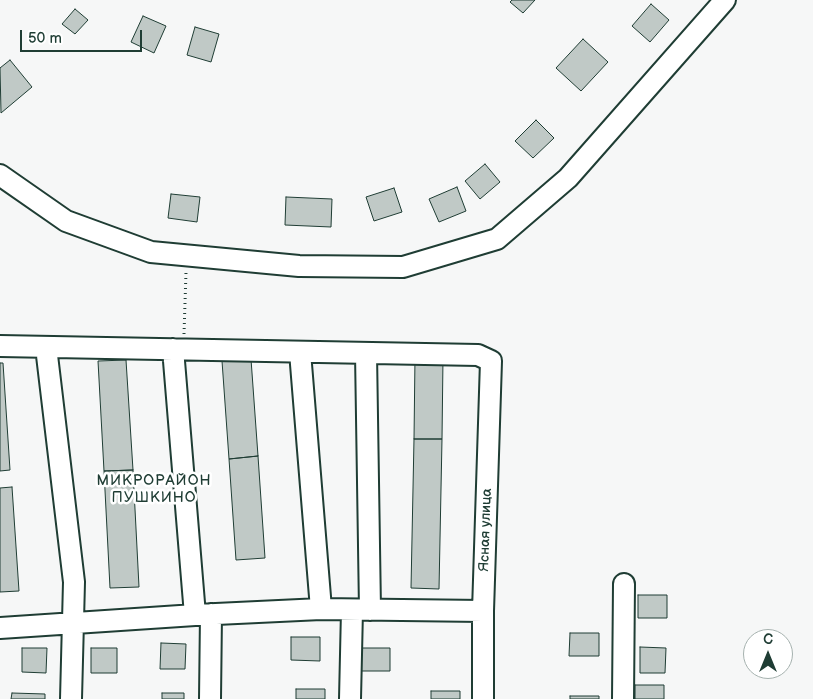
<!DOCTYPE html>
<html>
<head>
<meta charset="utf-8">
<style>
	body { margin:0 }
	#map { position:relative; width:813px; height:699px; overflow:hidden; background:#f6f7f7; font-family:"Balsamiq Sans",sans-serif }
	canvas { display:block }
	.north { position:absolute; left:743px; top:629px; width:50px; height:50px; box-sizing:border-box; background:#fff; border:1px solid #a5b1ae; border-radius:50%; rotate:0deg; font-size:14px; font-weight:700; line-height:20px; text-align:center; color:#1f3d34 }
	.north::after { content:''; display:block; margin:auto; width:18px; height:22px; background:#1f3d34; clip-path:polygon(50% 0,100% 100%,50% 72%,0 100%) }
	.scale { position:absolute; left:20px; top:30px; width:122px; height:22px; box-sizing:border-box; border:2px solid #1f3d34; border-top:0; padding-left:6px; font-size:15px; line-height:18px; white-space:nowrap; color:#1f3d34; -webkit-text-stroke:4px #fff; paint-order:stroke }
</style>
</head>
<body>
<div id="map">
<canvas width="813" height="699"></canvas>
<div class="north">С</div>
<div class="scale">50 m</div>
</div>
<script>
const context = document.querySelector('canvas').getContext('2d');
context.lineJoin = 'round';
function paint(path, color) { context.fillStyle = color; context.fill(path, 'evenodd'); }
const shape = rows => new Path2D(rows.map(r => 'M' + r).join(''));
function trace(path, color, width, dash) { context.strokeStyle = color; context.lineWidth = width; context.lineCap = dash ? 'butt' : 'round'; context.setLineDash(dash || []); context.stroke(path); }
function drawText(font, color, halo, rows, align = 'center') {
  context.font = font + ' "Balsamiq Sans",sans-serif'; context.lineWidth = 5; context.setLineDash([]); context.textBaseline = 'middle'; context.strokeStyle = halo; context.fillStyle = color; for (const [text, x, y, turn = 0] of rows) {
    context.save(); context.translate(x, y); context.rotate((+turn || 0) * Math.PI / 180); context.textAlign = isNaN(turn) ? turn : align; if (halo) context.strokeText(text, 0, 0); context.fillText(text, 0, 0); context.restore();
  }
}
const building = shape([
	[512,0,535,0,523,13,510,2,512,0],
	[651,4,669,20,650,42,632,26,651,4],
	[75,9,88,20,75,34,62,24,75,9],
	[143,16,166,26,154,53,131,42,143,16],
	[195,27,219,34,211,62,187,55,195,27],
	[583,39,608,62,581,91,556,68,583,39],
	[10,60,32,87,1,113,0,68,10,60],
	[536,120,554,138,533,158,515,141,536,120],
	[485,164,500,182,480,199,465,181,485,164],
	[457,187,466,211,439,222,429,199,457,187],
	[394,188,402,212,374,221,366,197,394,188],
	[171,194,200,197,197,222,168,218,171,194],
	[286,197,332,199,331,227,285,225,286,197],
	[415,357,443,358,442,439,414,439,415,357],
	[251,359,258,456,229,459,222,361,251,359],
	[126,360,133,470,104,471,98,361,126,360],
	[0,363,3,363,10,470,0,471,0,363],
	[414,439,442,439,439,589,411,588,414,439],
	[258,456,265,558,236,560,229,459,258,456],
	[133,470,139,587,110,588,104,471,133,470],
	[12,487,19,591,0,592,0,488,12,487],
	[638,595,667,595,667,618,638,618,638,595],
	[570,633,599,633,599,656,569,656,570,633],
	[291,637,320,637,320,661,291,660,291,637],
	[161,643,186,644,185,669,160,669,161,643],
	[640,647,666,648,665,673,640,673,640,647],
	[22,648,47,648,46,673,22,672,22,648],
	[91,648,117,648,117,673,91,673,91,648],
	[361,648,390,648,390,671,361,671,361,648],
	[635,685,664,685,664,699,635,699,635,685],
	[296,689,325,689,325,699,296,699,296,689],
	[431,691,460,691,460,699,431,699,431,691],
	[12,693,45,694,45,699,11,699,12,693],
	[162,693,184,693,184,699,162,699,162,693],
	[570,696,599,696,599,699,570,699,570,696]
]);
paint(building, '#c0c9c6');
trace(building, '#1f3d34', 1);
const minor = shape([
	[0,175,66,221,151,252,299,266,403,267,497,239,568,178,725,0],
	[0,346,478,355,491,361,483,611,483,699],
	[46,347,74,582,71,699],
	[173,349,195,615],
	[300,352,321,609],
	[366,353,370,610],
	[0,628,195,615,321,609,483,611],
	[210,699,211,614],
	[350,699,352,610],
	[623,699,624,584]
]);
trace(minor, '#1f3d34', 24);
trace(shape([
	[184,334,186,272]
]), '#1f3d34', 3, [1, 4]);
trace(minor, '#fff', 20);
drawText('14px', '#1f3d34', '#fff', [
	["Ясная улица",486,530,-88]
]);
context.letterSpacing = '1px';
drawText('15px', '#1f3d34', '#fff', [
	["МИКРОРАЙОН",154,481],
	["ПУШКИНО",154,498]
]);
context.letterSpacing = '0px';
</script>
</body>
</html>
